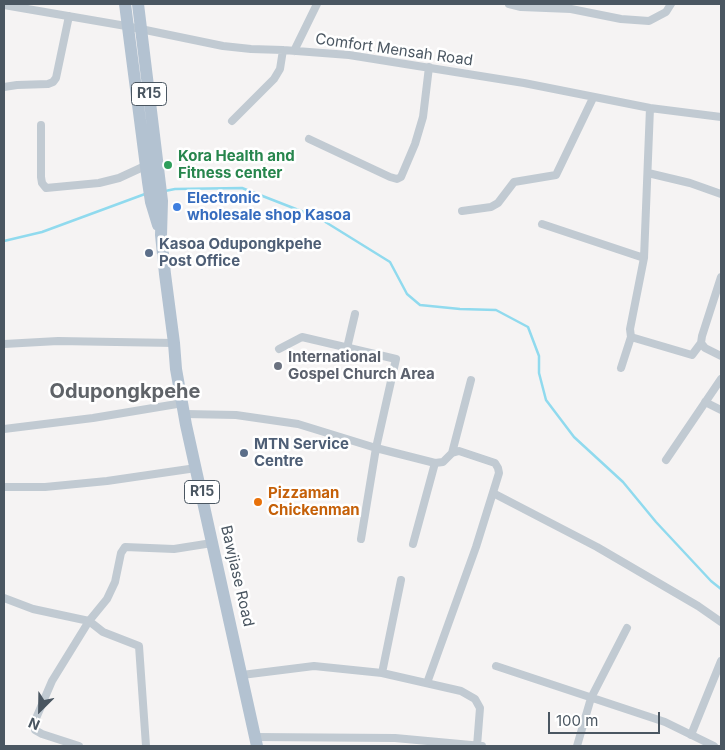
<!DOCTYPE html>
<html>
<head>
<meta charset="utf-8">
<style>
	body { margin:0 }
	#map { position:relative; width:725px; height:750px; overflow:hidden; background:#f5f3f3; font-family:Inter,sans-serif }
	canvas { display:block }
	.frame { position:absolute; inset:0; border:5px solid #4a5661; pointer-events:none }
	.north { position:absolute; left:15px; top:685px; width:50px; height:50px; -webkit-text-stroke:4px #fff; paint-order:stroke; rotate:203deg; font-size:14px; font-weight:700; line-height:20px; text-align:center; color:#4a5661 }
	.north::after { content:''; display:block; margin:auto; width:18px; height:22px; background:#4a5661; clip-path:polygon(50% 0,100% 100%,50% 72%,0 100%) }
	.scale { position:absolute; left:548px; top:712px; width:112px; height:22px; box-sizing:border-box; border:2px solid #4a5661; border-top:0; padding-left:6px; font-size:15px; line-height:18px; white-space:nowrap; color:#4a5661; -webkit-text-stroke:4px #fff; paint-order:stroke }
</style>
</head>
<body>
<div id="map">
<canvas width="725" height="750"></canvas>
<div class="frame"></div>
<div class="north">N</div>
<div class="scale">100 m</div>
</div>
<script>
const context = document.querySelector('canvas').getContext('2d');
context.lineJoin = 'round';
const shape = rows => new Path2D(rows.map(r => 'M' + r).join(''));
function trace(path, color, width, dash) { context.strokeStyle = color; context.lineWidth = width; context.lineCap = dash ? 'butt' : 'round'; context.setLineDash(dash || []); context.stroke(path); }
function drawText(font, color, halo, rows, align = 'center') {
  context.font = font + ' Inter,sans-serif'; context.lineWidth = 5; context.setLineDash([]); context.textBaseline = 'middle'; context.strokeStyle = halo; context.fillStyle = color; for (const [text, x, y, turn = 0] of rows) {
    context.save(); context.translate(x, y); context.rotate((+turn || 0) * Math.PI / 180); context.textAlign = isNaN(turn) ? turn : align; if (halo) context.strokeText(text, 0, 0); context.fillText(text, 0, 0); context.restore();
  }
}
trace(shape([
	[165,191,175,189,242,188,319,218,390,262,407,294,420,305,460,309,496,310,528,327,539,356,539,373,546,400,574,437,623,482,656,522,711,581,721,589],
	[4,241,42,232,145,194]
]), '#90daee', 2.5);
trace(shape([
	[509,4,521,7,571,9,621,19,649,21,666,12,671,4],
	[4,5,126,26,223,46,251,49,283,50,349,55,524,83,650,108,721,117],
	[294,51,317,4],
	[4,87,17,85,48,84,53,82,56,78,69,16],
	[232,121,274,79,280,69,283,50],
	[41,125,41,177,42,183,46,188,99,183,119,178,145,166],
	[309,139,390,177,397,179,401,177,415,144,423,117,429,67],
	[648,173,690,183,721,194],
	[462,211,491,207,498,203,514,182,556,175,593,98],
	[542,224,644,258],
	[721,277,702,336,701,343,705,348,721,356],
	[631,337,692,355,701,343],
	[4,344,58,341,174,343],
	[347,348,355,314],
	[279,349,302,337,396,359,376,448,361,539],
	[621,368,631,337,630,329,644,258,650,108],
	[705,402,721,410],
	[185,414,236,415,298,424,376,448,435,463,443,462,452,453,459,451,495,463,498,468,499,473,495,486,476,547,427,683],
	[4,429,93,418,183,403],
	[452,453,471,380],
	[666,460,721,379],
	[4,487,45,487,107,481,196,468],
	[493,493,597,547,698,606,721,622],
	[413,544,435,463],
	[4,598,33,609,89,621,103,632,139,646,146,746],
	[496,666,665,722,714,746],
	[382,673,401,580],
	[242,675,314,666,382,673,461,691,475,699,480,708,477,746],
	[691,735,721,661],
	[255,737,395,738,482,746],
	[79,746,42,734,35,730,34,723,52,681,89,621,107,599,115,582,121,553,125,547,174,549,212,543],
	[577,746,591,698,627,628]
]), '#c1cad2', 8);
trace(shape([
	[125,4,148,182,151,202,158,225],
	[138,4,162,201,161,235,165,274,174,343,176,369,186,425,257,746]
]), '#b3c2d1', 12);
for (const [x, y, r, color] of [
	[168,165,5,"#2e9e5b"],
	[177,207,5,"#3f7fe0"],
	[149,253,5,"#5c6f8a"],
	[278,366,5,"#6b7280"],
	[244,453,5,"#5c6f8a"],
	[258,502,5,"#e8710a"]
]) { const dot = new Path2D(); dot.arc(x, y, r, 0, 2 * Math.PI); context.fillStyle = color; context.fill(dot); trace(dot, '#fff', 2); }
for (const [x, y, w] of [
	[149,94,35],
	[202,492,35]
]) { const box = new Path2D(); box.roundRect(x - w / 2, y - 11.5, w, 23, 4); context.fillStyle = '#fff'; context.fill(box); trace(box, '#4a5661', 1); }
drawText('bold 14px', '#4a5661', null, [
	["R15",149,94],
	["R15",202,492]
]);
drawText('15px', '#4a5661', '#fff', [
	["Comfort Mensah Road",394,50,8],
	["Bawjiase Road",237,576,77]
]);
drawText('bold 15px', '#27864d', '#fff', [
	["Kora Health and",178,156],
	["Fitness center",178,173]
], 'left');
drawText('bold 15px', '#366cbe', '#fff', [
	["Electronic",187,198],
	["wholesale shop Kasoa",187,215]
], 'left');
drawText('bold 15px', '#4e5e75', '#fff', [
	["Kasoa Odupongkpehe",159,244],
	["Post Office",159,261],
	["MTN Service",254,444],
	["Centre",254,461]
], 'left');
drawText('bold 15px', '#5b616d', '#fff', [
	["International",288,357],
	["Gospel Church Area",288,374]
], 'left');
drawText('bold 15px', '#c56008', '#fff', [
	["Pizzaman",268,493],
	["Chickenman",268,510]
], 'left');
drawText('bold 20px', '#5f6368', '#fff', [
	["Odupongkpehe",125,392]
]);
</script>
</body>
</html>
